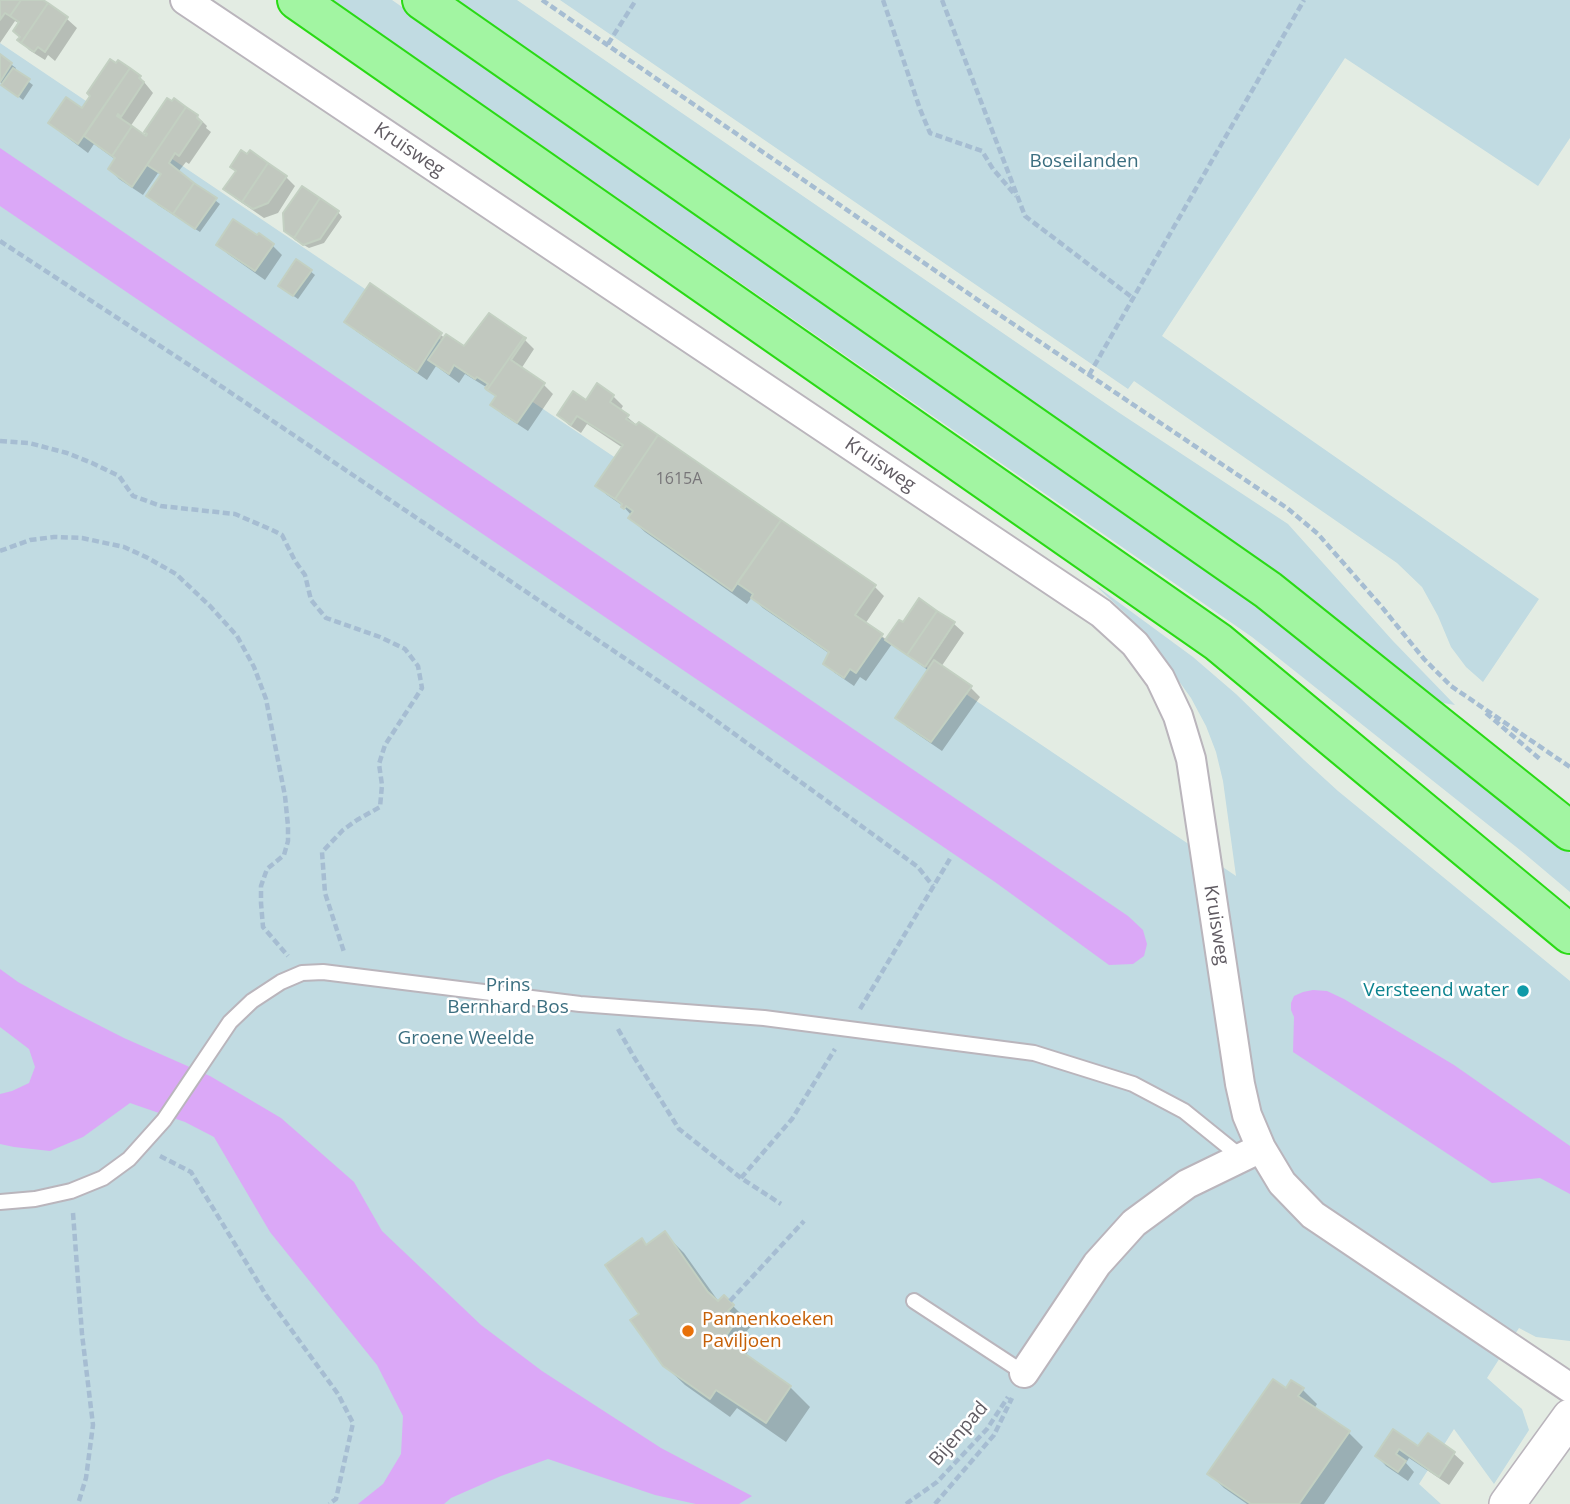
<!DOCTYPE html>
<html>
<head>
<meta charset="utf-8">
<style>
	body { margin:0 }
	canvas { display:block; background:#e3ece3 }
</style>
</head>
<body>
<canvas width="1570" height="1504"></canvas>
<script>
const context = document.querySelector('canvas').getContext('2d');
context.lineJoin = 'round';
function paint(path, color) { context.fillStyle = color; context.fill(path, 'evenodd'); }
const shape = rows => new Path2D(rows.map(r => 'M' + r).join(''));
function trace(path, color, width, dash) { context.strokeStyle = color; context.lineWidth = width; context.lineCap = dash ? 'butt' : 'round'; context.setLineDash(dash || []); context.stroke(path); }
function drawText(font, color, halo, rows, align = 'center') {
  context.font = font + ' "Open Sans",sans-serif'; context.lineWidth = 5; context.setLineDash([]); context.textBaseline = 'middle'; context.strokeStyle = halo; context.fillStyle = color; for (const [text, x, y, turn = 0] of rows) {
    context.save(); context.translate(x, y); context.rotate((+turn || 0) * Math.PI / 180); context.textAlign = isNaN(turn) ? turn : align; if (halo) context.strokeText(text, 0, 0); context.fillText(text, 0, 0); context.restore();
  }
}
paint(shape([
	[332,0,392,0,1166,537,1248,598,1483,780,1570,853,1570,892,1525,854,1252,637],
	[452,0,517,0,1118,412,1288,524,1393,641,1455,705,1426,700,1201,523,1031,400,510,42],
	[560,0,1570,0,1570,138,1538,186,1345,58,1162,336,1539,599,1483,682,1466,667,1451,647,1438,616,1422,587,1397,563,1134,381,1128,389],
	[0,43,1236,876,1223,781,1216,752,1206,726,1191,698,1173,673,1125,613,1095,585,1193,657,1236,694,1304,760,1338,791,1570,981,1570,1341,1536,1337,1519,1328,1487,1378,1522,1409,1529,1430,1494,1484,1454,1429,1419,1484,1441,1504,0,1504]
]), '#c1dbe2');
paint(shape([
	[0,148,1128,916,1143,930,1147,944,1144,956,1133,964,1109,965,995,882,0,206],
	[0,969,18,982,65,1008,124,1038,210,1076,281,1118,354,1182,382,1231,481,1325,542,1371,661,1448,752,1496,739,1504,696,1504,655,1495,548,1459,501,1476,451,1498,444,1504,358,1504,383,1484,401,1454,403,1416,377,1365,270,1232,214,1137,185,1122,130,1103,83,1137,50,1151,14,1147,0,1144,0,1094,12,1091,29,1083,35,1067,29,1049,0,1027],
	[1313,990,1327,991,1344,999,1454,1065,1570,1146,1570,1194,1540,1178,1492,1183,1293,1052,1294,1017,1291,1010,1291,1003,1294,996,1303,992]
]), '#dba8f7');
paint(shape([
	[0,0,40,0,67,19,77,28,55,61,48,55,45,60,29,50,20,40,21,38,20,24,15,21,0,43],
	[0,56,16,68,14,71,33,85,23,100,0,82],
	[118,62,140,77,153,93,130,127,144,136,168,101,172,104,174,101,197,116,207,126,206,128,211,132,189,164,186,162,178,172,220,204,200,232,158,205,148,196,162,175,158,173,143,195,119,179,110,169,116,160,94,144,88,153,60,132,51,123,83,110],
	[286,177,295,186,278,213,264,218,235,198,226,189],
	[338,212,342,217,324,243,309,248,295,240,285,230],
	[218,244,272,245,282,255,265,280,228,254],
	[310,271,315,275,298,299,285,290],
	[370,286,445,338,464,348,525,340,534,349,521,369,544,385,553,394,528,431,502,414,492,404,497,398,486,387,465,374,459,383,436,366,427,380,356,331,346,322],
	[613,396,623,406,620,411,638,426,874,586,884,596,865,624,887,640,903,625,919,601,954,624,964,633,941,667,971,688,980,697,942,751,907,727,898,718,929,671,892,644,866,681,860,677,854,686,835,673,825,664,830,654,763,608,752,597,747,604,645,532,630,518,632,516,623,506,607,495,597,485,623,448,587,424,581,433,569,425,559,415,586,402],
	[665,1234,684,1253,719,1302,724,1297,752,1325,746,1332,755,1341,745,1356,790,1387,810,1407,786,1442,737,1408,730,1417,685,1385,664,1365,641,1314,642,1241,647,1246],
	[1302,1389,1317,1404,1314,1409,1348,1432,1363,1447,1324,1504,1247,1504,1224,1488,1210,1474,1286,1390],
	[1394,1432,1419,1448,1428,1435,1454,1454,1464,1463,1449,1485,1409,1458,1406,1463,1414,1472,1408,1481,1386,1466,1377,1456]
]), '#0003');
const building = shape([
	[0,0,21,0,10,16,5,13,0,20,0,0],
	[21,0,43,0,48,3,21,43,17,40,20,37,13,31,19,22,10,16,21,0],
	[48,3,68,17,45,52,38,47,34,52,21,43,48,3],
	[0,54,12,63,0,82,0,54],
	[110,59,116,63,118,60,130,68,78,144,48,123,66,97,82,108,90,96,87,93,110,59],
	[13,68,30,79,18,97,1,85,13,68],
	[130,68,141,76,139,78,144,82,121,117,118,114,117,116,132,126,112,156,84,136,130,68],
	[167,98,172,101,174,98,186,107,132,187,108,169,115,158,112,156,132,126,146,136,147,134,144,132,167,98],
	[186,107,198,115,197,118,202,122,179,156,175,153,169,163,194,183,173,214,146,196,161,174,147,165,186,107],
	[241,150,247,154,250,150,268,163,242,202,223,189,236,171,230,167,241,150],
	[268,163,287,176,268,203,253,209,242,202,268,163],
	[194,183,217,198,195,229,173,214,194,183],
	[302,186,320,198,294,238,284,231,283,213,302,186],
	[320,198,339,211,320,239,303,245,294,238,320,198],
	[233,219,257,235,259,233,274,244,255,271,216,245,233,219],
	[296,259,312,270,293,296,278,286,296,259],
	[370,283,442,333,417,372,344,322,370,283],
	[489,313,524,337,487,390,485,388,488,384,477,377,475,379,454,365,449,374,428,360,446,334,464,346,489,313],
	[524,337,526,338,511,360,545,383,517,423,490,405,496,396,487,390,524,337],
	[597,383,614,395,610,402,629,415,626,419,636,425,639,422,658,435,615,499,595,486,623,445,577,416,571,425,557,415,573,391,586,400,597,383],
	[658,435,781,520,732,591,628,518,633,511,626,506,624,509,621,507,622,504,615,499,658,435],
	[781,520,876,585,855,615,883,634,856,673,850,669,844,678,823,664,829,652,751,598,753,594,737,583,781,520],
	[919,598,937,611,907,655,885,640,899,620,903,622,919,598],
	[937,611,955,622,925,667,907,655,937,611],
	[934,660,972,686,931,742,895,718,934,660],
	[665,1231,708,1292,718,1301,724,1295,734,1305,728,1311,737,1320,724,1339,791,1386,766,1423,716,1390,710,1399,663,1366,630,1320,639,1314,605,1265,642,1238,646,1245,665,1231],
	[1273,1379,1286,1388,1291,1380,1304,1388,1298,1396,1350,1431,1299,1504,1251,1504,1207,1474,1273,1379],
	[1393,1429,1418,1446,1428,1433,1455,1452,1439,1477,1399,1449,1396,1454,1406,1461,1398,1472,1375,1456,1393,1429]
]);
paint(building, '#c1c8bf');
trace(building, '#c3d0c2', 2);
const service = shape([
	[0,1202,35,1199,71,1191,103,1178,129,1159,164,1120,230,1022,252,1001,281,982,302,973,323,972,580,1004,764,1018,1034,1053,1133,1084,1184,1111,1241,1157],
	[914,1301,1024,1373]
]);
const minor = shape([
	[185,0,1101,613,1135,644,1160,678,1178,716,1191,759,1240,1084,1247,1115,1261,1148,1282,1183,1313,1215,1570,1388],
	[1024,1373,1097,1264,1134,1223,1187,1184,1261,1148]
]);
const tertiary = shape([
	[1507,1504,1570,1417]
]);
const trunk = shape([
	[297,0,1218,642,1570,934],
	[422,0,1268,590,1570,831]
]);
trace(service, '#bab5bc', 18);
trace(minor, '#bab5bc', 32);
trace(tertiary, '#bab5bc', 38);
trace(trunk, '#2ada15', 42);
trace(shape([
	[542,0,988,307,1287,508,1318,534,1381,606,1424,659,1451,686,1570,767],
	[883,0,920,109,930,133,982,151,993,169,1016,196],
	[942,0,1025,216,1133,298],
	[608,44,636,0],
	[0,241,209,378,700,709,918,867,933,886],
	[1089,375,1304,0],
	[0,441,29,443,67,453,92,463,119,476,133,496,161,506,235,514,272,530,282,535,295,561,305,575,311,600,326,618,380,637,405,649,418,666,422,688,385,745,379,764,382,785,380,807,357,820,343,830,322,852,325,893,344,952],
	[0,551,30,540,54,537,82,538,124,547,148,558,176,574,210,606,237,636,254,667,266,699,285,796,288,826,288,841,284,855,267,869,261,886,261,903,263,927,288,956],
	[1486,713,1541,760],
	[860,1009,951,857],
	[618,1029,634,1057,679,1129,741,1178,781,1204],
	[160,1156,191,1172,266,1295,338,1394,353,1423,336,1499,329,1504],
	[741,1178,792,1119,835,1049],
	[73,1213,82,1334,93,1425,86,1478,78,1504],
	[730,1301,804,1221],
	[906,1504,937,1482,987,1429,1008,1397],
	[935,1504,994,1435,1012,1398]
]), '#a6bdd2', 4.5, [7, 3.5]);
trace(service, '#fff', 14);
trace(minor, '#fff', 28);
trace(tertiary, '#fff', 35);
trace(trunk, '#a2f5a2', 38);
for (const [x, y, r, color] of [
	[1523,991,7,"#0f9aa8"],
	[688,1331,7,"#e8710a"]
]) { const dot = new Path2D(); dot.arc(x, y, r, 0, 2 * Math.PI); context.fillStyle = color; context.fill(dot); trace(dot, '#fff', 2.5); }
drawText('16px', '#787679', null, [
	["1615A",679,479]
]);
drawText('19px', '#605b62', '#fff', [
	["Kruisweg",409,150,34],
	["Kruisweg",880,465,34],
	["Kruisweg",1216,925,81],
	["Bijenpad",959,1434,-49]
]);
drawText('19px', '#3c6f80', '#fff', [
	["Boseilanden",1084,162],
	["Prins",508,986],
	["Bernhard Bos",508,1008],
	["Groene Weelde",466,1039]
]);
drawText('19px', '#0d838f', '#fff', [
	["Versteend water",1509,991]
], 'right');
drawText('19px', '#c56008', '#fff', [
	["Pannenkoeken",702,1320],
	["Paviljoen",702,1342]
], 'left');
</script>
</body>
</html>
